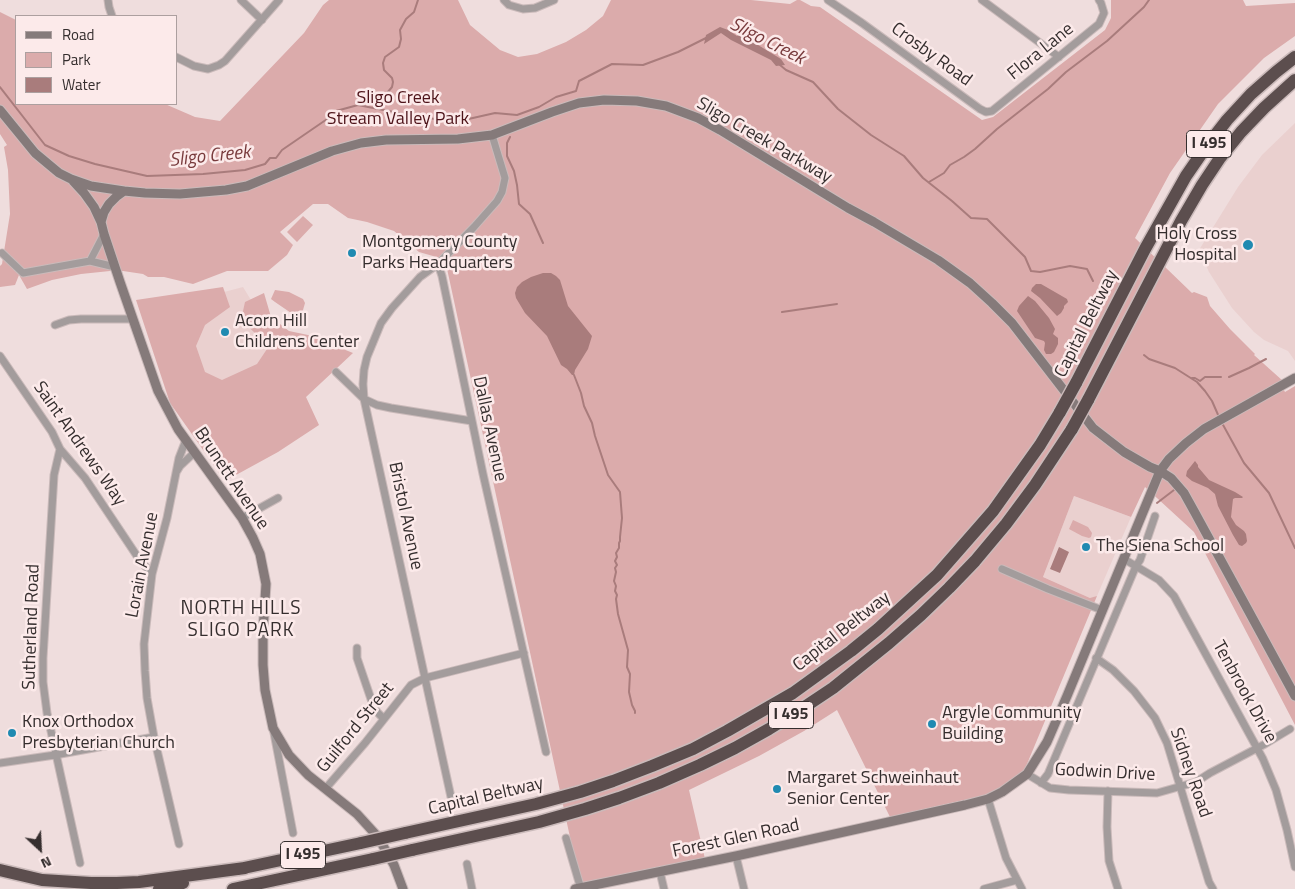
<!DOCTYPE html>
<html>
<head>
<meta charset="utf-8">
<style>
	body { margin:0 }
	#map { position:relative; width:1295px; height:889px; overflow:hidden; background:#efdddd; font-family:"Titillium Web",sans-serif }
	canvas { display:block }
	.legend { position:absolute; left:15px; top:15px; width:162px; height:90px; box-sizing:border-box; background:#fceaea; border:1px solid #ac9f9f; margin:0; padding:6px 9px; list-style:none; font-size:15px; color:#352e2e }
	.legend li { display:flex; align-items:center; gap:10px; height:25px }
	.legend b { width:25px; border:1px solid #ac9f9f }
	.north { position:absolute; left:15px; top:824px; width:50px; height:50px; -webkit-text-stroke:4px #fceaea; paint-order:stroke; rotate:155deg; font-size:14px; font-weight:700; line-height:20px; text-align:center; color:#352e2e }
	.north::after { content:''; display:block; margin:auto; width:18px; height:22px; background:#352e2e; clip-path:polygon(50% 0,100% 100%,50% 72%,0 100%) }
</style>
</head>
<body>
<div id="map">
<canvas width="1295" height="889"></canvas>
<ul class="legend">
<li><b style="height:6px;background:#857a7a"></b>Road</li>
<li><b style="height:14px;background:#dbabab"></b>Park</li>
<li><b style="height:14px;background:#a97c7c"></b>Water</li>
</ul>
<div class="north">N</div>
</div>
<script>
const context = document.querySelector('canvas').getContext('2d');
context.lineJoin = 'round';
function paint(path, color) { context.fillStyle = color; context.fill(path, 'evenodd'); }
const shape = rows => new Path2D(rows.map(r => 'M' + r).join(''));
function trace(path, color, width, dash) { context.strokeStyle = color; context.lineWidth = width; context.lineCap = dash ? 'butt' : 'round'; context.setLineDash(dash || []); context.stroke(path); }
function drawText(font, color, halo, rows, align = 'center') {
  context.font = font + ' "Titillium Web",sans-serif'; context.lineWidth = 5; context.setLineDash([]); context.textBaseline = 'middle'; context.strokeStyle = halo; context.fillStyle = color; for (const [text, x, y, turn = 0] of rows) {
    context.save(); context.translate(x, y); context.rotate((+turn || 0) * Math.PI / 180); context.textAlign = isNaN(turn) ? turn : align; if (halo) context.strokeText(text, 0, 0); context.fillText(text, 0, 0); context.restore();
  }
}
paint(shape([
	[1295,123,1295,361,1288,351,1264,340,1254,332,1232,308,1209,272,1199,250,1238,187,1262,155],
	[243,287,287,359,207,399,175,305],
	[1074,496,1131,517,1097,596,1094,598,1090,598,1043,577]
]), '#ead0cf');
paint(shape([
	[329,0,458,0,470,25,500,50,518,57,537,54,566,42,586,30,603,16,611,0,751,0,790,4,797,0,800,0,811,6,820,7,982,120,993,117,1105,30,1111,18,1111,0,1243,0,1246,6,1295,3,1295,36,1264,58,1218,104,1170,173,1135,238,1192,293,1194,292,1207,297,1210,306,1230,329,1255,354,1254,355,1283,381,1280,383,1285,392,1295,386,1295,725,1194,532,1145,487,1131,517,1074,496,1043,577,1090,598,1097,596,1017,788,890,817,837,710,804,731,759,756,689,790,705,859,581,888,446,264,433,256,419,252,394,231,367,222,348,218,328,204,313,204,280,232,293,245,287,255,268,271,227,271,193,284,164,277,148,277,143,274,123,271,110,271,81,274,52,280,27,289,19,275,15,285,0,287,0,266,2,264,10,214,8,170,4,147,7,145,0,134,0,12,16,20,16,104,165,104,195,117,220,121,304,33,323,5],
	[303,216,313,225,297,242,287,232],
	[223,287,230,307,205,325,196,346,205,372,222,380,257,364,269,346,241,320,245,302,264,293,271,317,289,331,308,335,353,353,306,397,319,425,278,452,225,481,170,403,136,300],
	[275,290,289,292,303,299,305,303,303,310,300,313,294,315,275,302,271,299],
	[1073,520,1088,527,1092,533,1091,537,1089,538,1082,536,1069,529]
]), '#dbabab');
paint(shape([
	[720,27,728,30,737,36,740,34,751,41,753,39,753,37,758,34,760,36,758,45,781,59,785,65,776,66,771,60,731,40,721,33,704,44,706,35],
	[543,273,551,273,556,276,560,280,568,306,592,336,588,349,575,370,574,375,572,375,567,369,561,365,547,336,525,313,516,298,515,293,517,287,522,282,531,277],
	[1036,284,1041,284,1067,299,1068,302,1064,306,1064,308,1061,313,1057,316,1040,298,1031,291,1032,288],
	[1028,296,1035,301,1049,318,1055,329,1053,334,1058,338,1058,344,1054,352,1051,354,1046,354,1044,350,1045,343,1044,341,1035,338,1017,311,1019,306],
	[1195,461,1198,465,1198,467,1209,480,1235,492,1243,497,1242,498,1235,498,1233,499,1231,517,1236,525,1244,531,1246,534,1247,541,1246,543,1242,546,1239,545,1233,535,1218,506,1215,494,1208,488,1192,481,1186,476,1187,471],
	[1059,547,1069,552,1060,573,1050,569]
]), '#a97c7c');
trace(shape([
	[780,65,786,70,813,82,838,109,871,135,904,156,923,178,952,201,971,218,987,219,1025,257,1031,271,1040,272,1070,266,1087,269,1093,281],
	[0,87,45,145,69,156,95,164,147,176,203,174,245,170,265,164,270,158,276,158,282,150,333,115,336,111,358,105,414,116,435,119,447,117,464,120,495,113,517,115,539,107,556,97,576,91,579,81,612,64,643,65,678,52,706,38],
	[360,105,373,97,387,93,392,87,393,82,392,78,384,70,383,63,385,57,399,47,401,39,400,30,406,19,414,12,418,0],
	[510,137,507,143,507,156,514,171,517,185,519,204,530,214,543,243],
	[929,182,944,173,950,165,964,157,975,149,997,129,1048,89,1066,72,1107,41,1144,7,1149,0],
	[782,312,837,304],
	[1144,355,1149,359,1175,368,1197,382,1205,391,1212,401,1219,417],
	[574,375,581,393,584,406,592,423,595,436,608,475,620,492,622,518,620,537,620,541,619,543,619,548,616,553,617,557,615,561,617,565,615,568,616,572,614,581,616,586,615,591,617,595,616,599,618,614,628,650,627,667,630,674,629,692,632,705,635,711,635,713],
	[1229,377,1249,368,1266,359],
	[1192,378,1195,378,1200,381,1205,377,1221,377],
	[1222,423,1244,463,1269,493,1295,548],
	[1157,503,1174,490]
]), '#a97c7c', 2);
const street = shape([
	[108,0,109,7,112,16],
	[241,0,262,20],
	[504,0,509,5,523,9,535,8,554,0],
	[828,0,862,23,980,109,986,112,992,111,1099,24,1104,13,1101,3,1099,0],
	[982,0,1059,57],
	[176,57,194,66,208,69,219,65,225,61,279,0],
	[492,135,505,178,502,192,497,201,474,227,438,264,442,276,483,474,546,752],
	[2,253,23,273,90,261,115,267],
	[90,261,104,234],
	[438,264,420,277,392,308,381,323,367,357,364,370,363,384,364,399,451,797],
	[55,325,69,320,81,319,133,319],
	[0,356,52,432,60,449,85,478,139,559,152,574],
	[336,372,364,399,377,405,391,408,472,421],
	[60,449,54,475,43,658,43,682,47,713,80,863],
	[177,471,180,466,195,452],
	[242,518,278,498],
	[1124,559,1159,580,1174,596,1263,759,1276,790,1287,830,1295,867],
	[1002,569,1048,589,1102,610],
	[357,648,357,658,372,702,377,712,384,719],
	[1096,658,1113,670,1134,691,1155,718,1167,743,1209,882,1213,889],
	[274,733,293,833],
	[0,763,55,755,154,737],
	[1027,774,1050,788,1069,790,1157,793,1196,782,1210,773,1265,744,1290,729],
	[1041,783,1048,774,1136,566,1140,560,1155,516],
	[326,788,365,743,411,685,425,678,524,653],
	[1108,791,1107,827,1109,861,1118,889],
	[988,799,1006,858,1022,889],
	[566,838,581,889],
	[179,844,154,737,147,698,145,671,144,644,152,574,167,518,179,458,186,440],
	[736,856,744,889],
	[467,864,472,889],
	[660,872,664,889],
	[984,889,1017,880]
]);
const secondary = shape([
	[0,110,35,153,59,173,71,179,91,186,124,191,145,193,180,194,226,190,247,186,332,151,361,143,386,140,458,139,492,135,552,112,579,103,604,100,637,101,666,106,698,118,720,130,848,208,874,222,938,260,970,283,992,303,1012,323,1093,428,1124,452,1150,467,1160,471,1171,478,1184,493,1194,511,1295,696],
	[73,181,84,193,94,207,101,222,104,234,120,282,158,391,178,429,242,518,253,538,260,554,266,584,263,632,263,665,265,690,273,728,289,755,308,775,357,814,378,837,394,865,403,889],
	[101,222,104,212,109,204,117,196,124,191],
	[575,889,736,856,965,805,988,799,1002,792,1027,774,1047,742,1067,696,1160,471,1169,459,1186,443,1204,429,1295,378]
]);
const highway = shape([
	[1076,383,1145,249,1186,176,1206,147,1227,120,1251,94,1276,72,1295,57],
	[1088,400,1181,221,1202,185,1220,158,1241,132,1264,108,1295,80],
	[405,833,536,804,580,792,613,781,652,766,693,749,727,731,793,693,851,651,878,629,937,575,993,511,1040,445,1060,412],
	[412,850,539,822,585,809,619,798,659,783,700,765,735,748,769,729,803,708,833,688,889,643,921,615,949,588,975,561,1006,524,1035,485,1072,429],
	[239,869,361,843],
	[0,870,42,880,91,883,117,883,139,882,245,868],
	[159,889,183,883],
	[233,889,373,859]
]);
trace(street, '#cababa', 9);
trace(secondary, '#cababa', 11);
trace(highway, '#cababa', 15);
trace(street, '#a39c9c', 7);
trace(secondary, '#857a7a', 9);
trace(highway, '#5c4e4e', 12);
const highwayBridge = shape([
	[1060,412,1076,383],
	[1072,429,1088,400],
	[361,843,405,833],
	[373,859,412,850]
]);
trace(highwayBridge, '#cababa', 15, []);
trace(highwayBridge, '#5c4e4e', 12);
for (const [x, y, r, color] of [
	[1248,245,6,"#208ab1"],
	[352,253,5,"#208ab1"],
	[225,332,5,"#208ab1"],
	[1086,547,5,"#208ab1"],
	[932,724,5,"#208ab1"],
	[12,733,5,"#208ab1"],
	[777,789,5,"#208ab1"]
]) { const dot = new Path2D(); dot.arc(x, y, r, 0, 2 * Math.PI); context.fillStyle = color; context.fill(dot); trace(dot, '#fceaea', 2); }
for (const [x, y, w] of [
	[1209,144,45],
	[791,715,45],
	[303,855,45]
]) { const box = new Path2D(); box.roundRect(x - w / 2, y - 13.5, w, 27, 4); context.fillStyle = '#fceaea'; context.fill(box); trace(box, '#352e2e', 1); }
drawText('bold 16px', '#352e2e', null, [
	["I 495",1209,144],
	["I 495",791,715],
	["I 495",303,855]
]);
drawText('18px', '#352e2e', '#fceaea', [
	["Flora Lane",1041,52,-39],
	["Crosby Road",931,55,36],
	["Sligo Creek Parkway",764,141,30],
	["Capital Beltway",1087,324,-63],
	["Dallas Avenue",489,429,78],
	["Saint Andrews Way",79,444,55],
	["Brunett Avenue",231,479,56],
	["Bristol Avenue",405,516,78],
	["Lorain Avenue",143,565,-79],
	["Sutherland Road",32,627,-88],
	["Capital Beltway",842,632,-38],
	["Tenbrook Drive",1244,692,61],
	["Guilford Street",356,728,-51],
	["Godwin Drive",1105,773,3],
	["Sidney Road",1190,773,71],
	["Capital Beltway",486,797,-13],
	["Forest Glen Road",736,839,-12]
]);
drawText('18px', '#4d1319', '#fceaea', [
	["Sligo Creek",398,99],
	["Stream Valley Park",398,120]
]);
drawText('18px', '#352e2e', '#fceaea', [
	["Holy Cross",1237,235,"right"],
	["Hospital",1237,256,"right"],
	["Montgomery County",362,243],
	["Parks Headquarters",362,264],
	["Acorn Hill",235,322],
	["Childrens Center",235,343],
	["The Siena School",1096,547],
	["Argyle Community",942,714],
	["Building",942,735],
	["Knox Orthodox",22,723],
	["Presbyterian Church",22,744],
	["Margaret Schweinhaut",787,779],
	["Senior Center",787,800]
], 'left');
drawText('italic 19px', '#783a3c', '#fceaea', [
	["Sligo Creek",767,42,27],
	["Sligo Creek",210,157,-6]
]);
context.letterSpacing = '1px';
drawText('19px', '#352e2e', '#fceaea', [
	["NORTH HILLS",241,609],
	["SLIGO PARK",241,631]
]);
context.letterSpacing = '0px';
</script>
</body>
</html>
